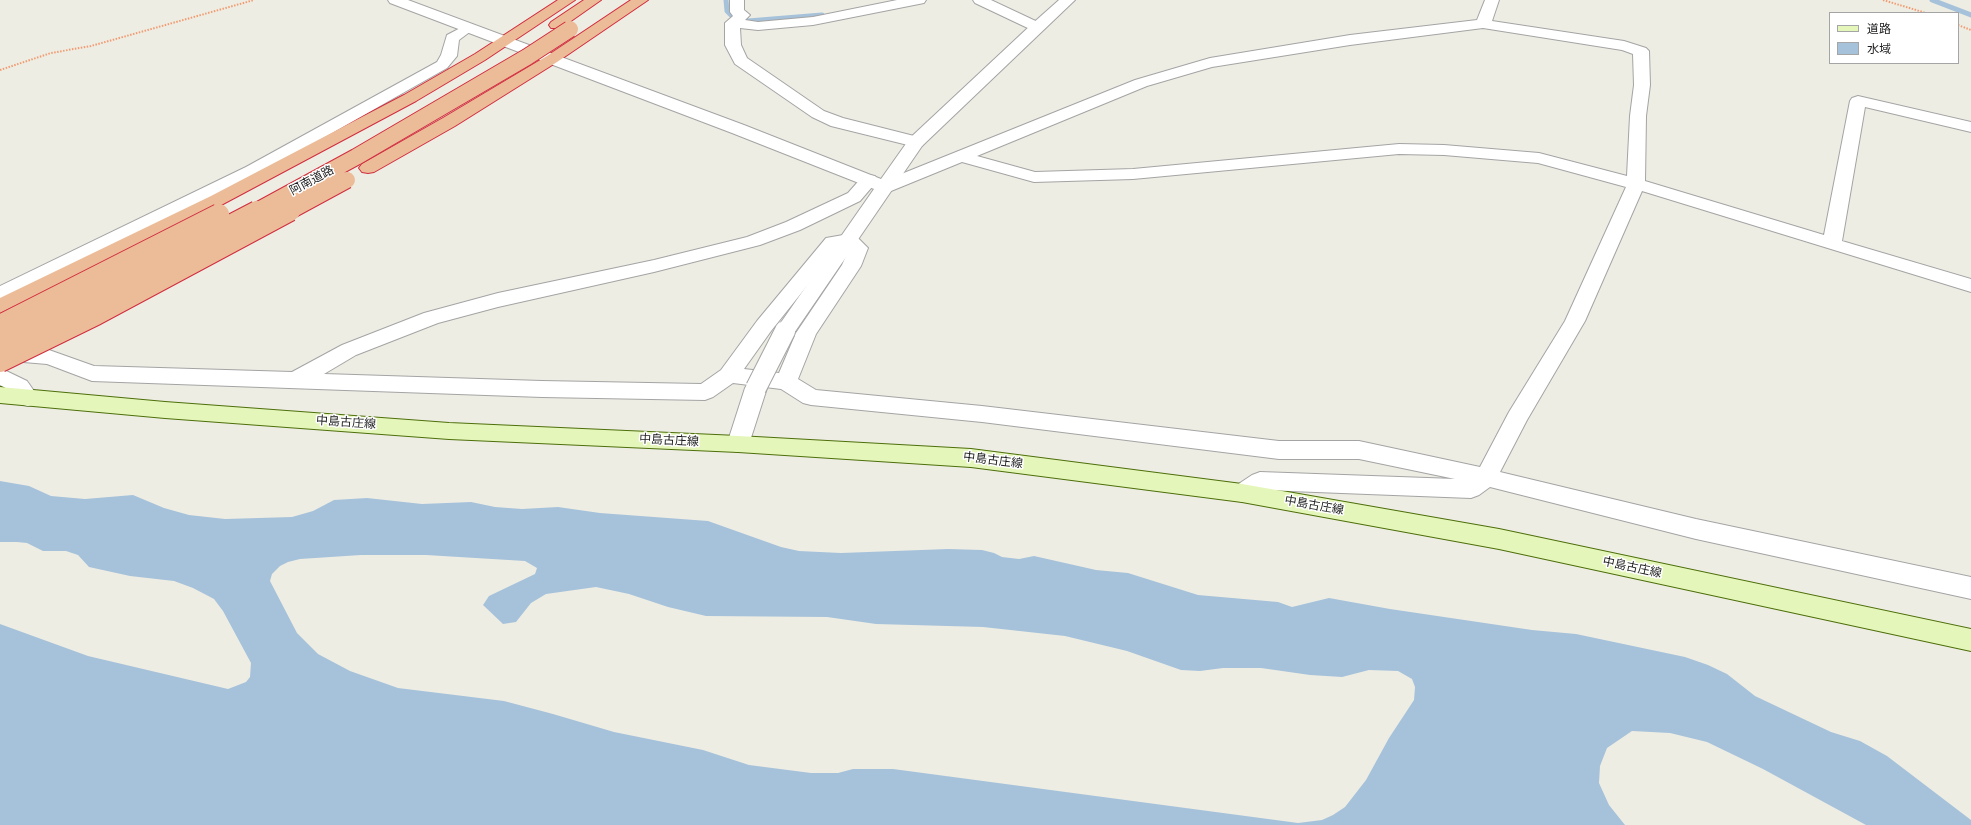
<!DOCTYPE html>
<html>
<head>
<meta charset="utf-8">
<style>
	body { margin:0 }
	#map { position:relative; width:1971px; height:825px; overflow:hidden; background:#eeede4; font-family:Poppins,"Noto Sans JP",sans-serif }
	canvas { display:block }
	.legend { position:absolute; left:1829px; top:12px; width:130px; height:52px; box-sizing:border-box; background:#fff; border:1px solid #a5a5a5; margin:0; padding:5px 7px; list-style:none; font-size:12px; color:#1d1d1d }
	.legend li { display:flex; align-items:center; gap:8px; height:20px }
	.legend b { width:20px; border:1px solid #a5a5a5 }
</style>
</head>
<body>
<div id="map">
<canvas width="1971" height="825"></canvas>
<ul class="legend">
<li><b style="height:5px;background:#e5f6ba"></b>道路</li>
<li><b style="height:11px;background:#a6c2da"></b>水域</li>
</ul>
</div>
<script>
const context = document.querySelector('canvas').getContext('2d');
context.lineJoin = 'round';
function paint(path, color) { context.fillStyle = color; context.fill(path, 'evenodd'); }
const shape = rows => new Path2D(rows.map(r => 'M' + r).join(''));
function trace(path, color, width, dash) { context.strokeStyle = color; context.lineWidth = width; context.lineCap = dash ? 'butt' : 'round'; context.setLineDash(dash || []); context.stroke(path); }
function drawText(font, color, halo, rows, align = 'center') {
  context.font = font + ' Poppins,"Noto Sans JP",sans-serif'; context.lineWidth = 3; context.setLineDash([]); context.textBaseline = 'middle'; context.strokeStyle = halo; context.fillStyle = color; for (const [text, x, y, turn = 0] of rows) {
    context.save(); context.translate(x, y); context.rotate((+turn || 0) * Math.PI / 180); context.textAlign = isNaN(turn) ? turn : align; if (halo) context.strokeText(text, 0, 0); context.fillText(text, 0, 0); context.restore();
  }
}
paint(shape([
	[0,481,29,486,51,496,85,499,133,495,164,508,189,515,225,519,292,517,313,511,334,500,367,498,422,504,471,502,495,507,522,509,558,507,600,513,708,521,781,547,799,551,841,553,948,549,982,550,994,553,1002,557,1019,559,1034,556,1096,570,1128,573,1198,595,1278,602,1292,607,1329,598,1390,609,1532,630,1576,634,1685,657,1708,665,1727,674,1755,696,1831,732,1860,741,1887,756,1971,820,1971,825,1866,825,1763,769,1707,742,1670,733,1632,731,1607,748,1600,766,1599,783,1609,805,1625,825,0,825,0,624,88,656,228,689,246,682,250,677,251,663,223,611,214,599,193,588,174,581,130,576,89,567,78,555,66,551,43,551,27,543,17,542,0,542],
	[361,555,426,555,525,561,537,568,535,574,489,596,483,605,503,624,516,622,531,603,546,594,596,587,629,594,668,607,706,616,827,617,876,624,983,627,1065,636,1127,651,1181,670,1200,671,1223,668,1261,668,1310,675,1342,677,1369,670,1398,671,1412,679,1415,687,1414,700,1389,738,1366,780,1345,807,1333,815,1322,820,1298,823,893,769,853,769,838,773,811,773,749,765,703,750,614,732,553,714,504,701,398,688,350,671,318,654,297,633,270,581,272,574,280,566,288,562,300,559]
]), '#a6c2da');
trace(shape([
	[726,0,727,11,733,17,748,21,822,15],
	[1932,0,1971,15]
]), '#a6c2da', 5);
const minor = shape([
	[730,0,744,0,744,10,750,15,745,20,758,22,813,17,897,0,926,0,924,3,919,4,813,25,758,30,740,28,741,45,747,58,824,111,843,118,922,138,924,142,922,146,916,147,831,126,812,117,735,64,725,45,725,23,733,16,730,12,730,0],
	[973,0,991,0,1042,24,1044,27,1042,30,1037,31,1032,30,975,3,973,0],
	[1485,0,1499,0,1492,21,1624,41,1646,48,1649,51,1650,85,1646,116,1645,181,1824,235,1850,101,1852,98,1858,96,1971,122,1971,132,1865,107,1842,241,1971,279,1971,292,1642,191,1585,321,1527,420,1500,472,1696,519,1971,577,1971,599,1696,539,1490,487,1479,495,1471,498,1264,490,1250,499,1242,502,1234,499,1230,493,1234,487,1252,475,1260,472,1455,479,1359,459,1279,459,982,422,811,405,803,403,781,389,733,383,713,397,705,400,542,397,92,381,47,364,0,360,0,348,5,347,49,350,94,366,292,372,342,345,424,313,498,293,654,260,747,237,786,222,848,193,863,176,869,175,875,176,878,180,860,201,800,230,760,245,654,272,498,307,438,323,356,355,324,374,542,381,701,384,721,370,757,321,826,238,849,234,856,236,868,248,861,266,816,334,798,379,816,390,982,406,1279,441,1359,441,1480,467,1509,412,1565,321,1626,187,1538,163,1444,155,1399,154,1133,179,1034,182,962,162,891,191,885,192,879,191,876,187,879,183,1135,80,1210,58,1350,35,1477,20,1485,0],
	[1483,28,1622,50,1633,54,1634,85,1630,116,1627,176,1539,153,1444,145,1399,144,1133,169,1035,172,977,156,1147,86,1212,67,1350,45,1483,28],
	[845,246,849,249,842,265,796,333,779,373,744,369,771,331,826,262,839,247,845,246],
	[468,24,473,25,475,28,459,40,457,56,447,68,258,175,0,301,0,286,246,167,437,62,441,55,447,35,468,24],
	[0,368,27,381,39,398,36,404,28,406,20,404,11,391,0,385,0,368]
]);
const tertiary = shape([
	[388,0,408,0,744,125,881,179,910,138,1032,24,1059,0,1075,0,922,146,792,336,785,338,778,336,775,331,874,189,732,133,390,3,388,0],
	[756,380,764,383,767,388,749,444,746,450,738,452,730,450,727,444,745,388,748,383,756,380]
]);
const secondary = shape([
	[0,387,165,402,449,423,738,436,971,449,1242,484,1499,529,1971,629,1971,651,1499,549,1242,502,971,467,738,452,449,439,165,418,0,403,0,387]
]);
const trunk = shape([
	[558,0,575,0,485,60,416,101,223,204,0,313,0,298,211,196,404,95,475,54,558,0],
	[584,0,601,0,561,28,551,28,549,25,551,22,584,0],
	[631,0,648,0,557,62,455,126,374,172,368,173,362,172,359,168,362,164,443,118,547,56,631,0]
]);
trace(minor, '#a4a4a4', 2);
trace(tertiary, '#a4a4a4', 2);
trace(secondary, '#4d6f0a', 2);
trace(trunk, '#d12c3f', 2);
trace(shape([
	[1883,0,1926,13],
	[1958,25,1971,30],
	[0,70,51,53,91,46,254,0]
]), '#f39b70', 2, [1.5, 1.5]);
paint(minor, '#fff');
paint(tertiary, '#fff');
paint(secondary, '#e5f6ba');
paint(trunk, '#ecbc98');
const tertiaryBridge = shape([
	[756,388,785,331]
]);
const trunkBridgeFar1 = shape([
	[255,212,356,157,527,57,570,29],
	[288,212,347,180]
]);
const trunkBridge = shape([
	[0,325,219,214],
	[0,345,257,211],
	[0,362,96,315,290,211]
]);
trace(tertiaryBridge, '#a4a4a4', 22, []);
trace(trunkBridgeFar1, '#d12c3f', 18, []);
trace(trunkBridge, '#d12c3f', 22, []);
trace(tertiaryBridge, '#fff', 20);
trace(trunkBridgeFar1, '#ecbc98', 16);
trace(trunkBridge, '#ecbc98', 20);
drawText('12px', '#1d1d1d', '#fff', [
	["阿南道路",312,181,-28],
	["中島古庄線",346,423,4],
	["中島古庄線",669,441,3],
	["中島古庄線",993,461,7],
	["中島古庄線",1314,506,10],
	["中島古庄線",1632,568,12]
]);
</script>
</body>
</html>
